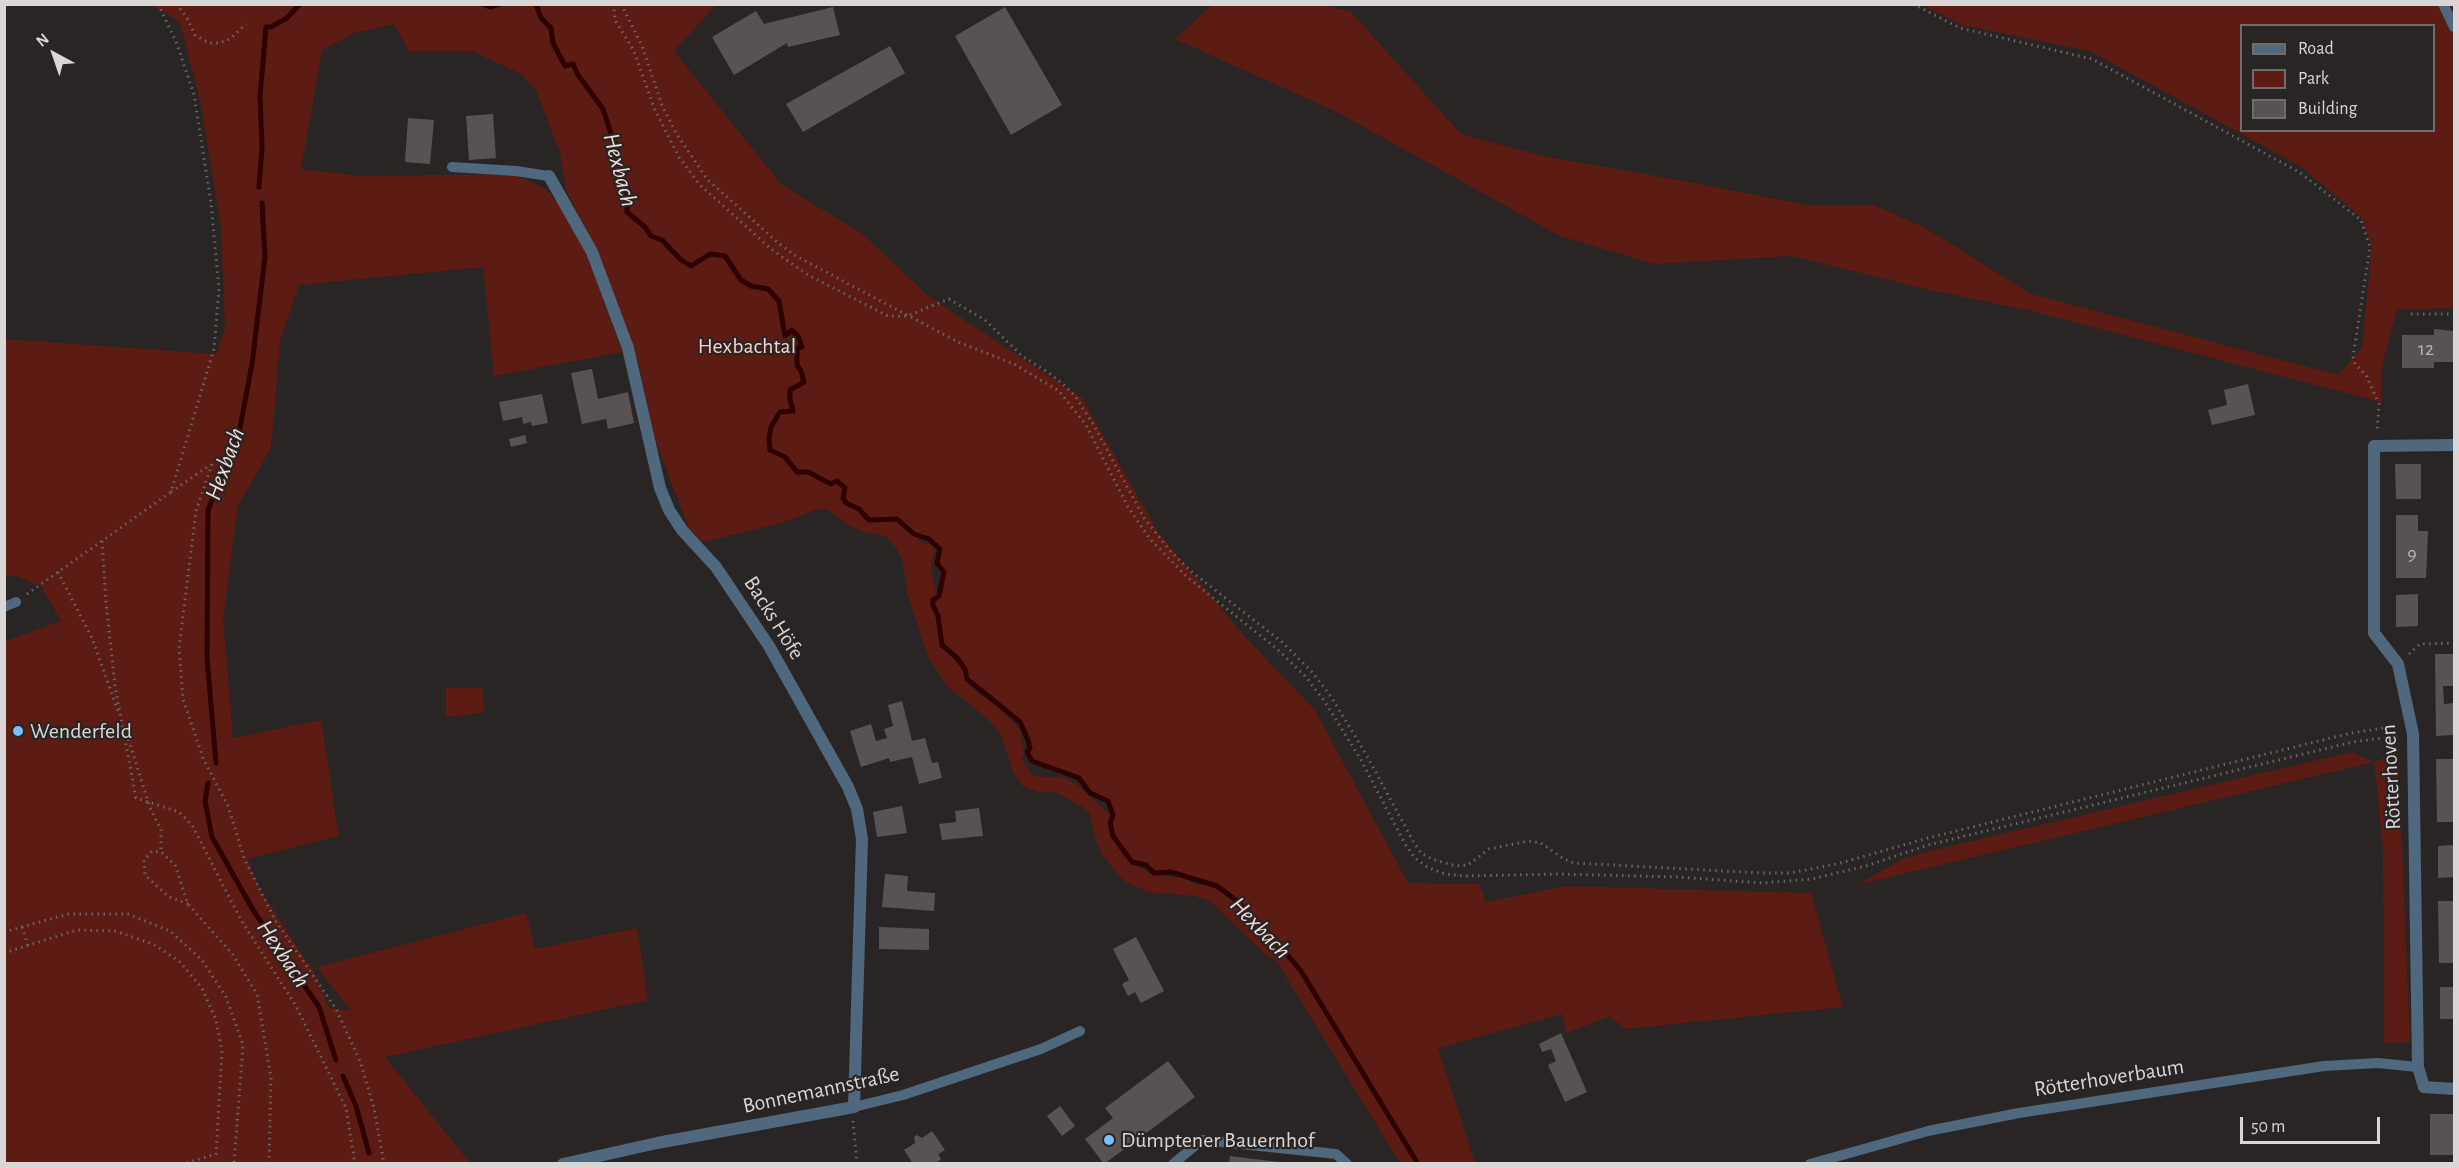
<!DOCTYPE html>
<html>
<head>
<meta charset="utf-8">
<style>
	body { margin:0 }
	#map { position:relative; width:2459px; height:1168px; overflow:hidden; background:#2a2525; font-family:"Alegreya Sans",sans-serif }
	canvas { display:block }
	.frame { position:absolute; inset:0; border:6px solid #d9d6d5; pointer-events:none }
	.legend { position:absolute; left:2240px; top:24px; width:195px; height:108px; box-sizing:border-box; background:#2a2525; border:2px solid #706c6b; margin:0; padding:8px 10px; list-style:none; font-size:18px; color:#d9d6d5 }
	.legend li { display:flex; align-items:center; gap:12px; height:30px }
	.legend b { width:30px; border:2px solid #706c6b }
	.north { position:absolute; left:24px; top:24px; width:60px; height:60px; -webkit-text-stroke:4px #2a2525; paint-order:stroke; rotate:320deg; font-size:16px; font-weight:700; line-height:24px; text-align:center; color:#d9d6d5 }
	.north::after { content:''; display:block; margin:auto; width:21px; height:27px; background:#d9d6d5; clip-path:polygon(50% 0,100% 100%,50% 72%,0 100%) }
	.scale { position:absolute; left:2240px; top:1117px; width:140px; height:27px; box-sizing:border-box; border:3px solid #d9d6d5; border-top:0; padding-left:8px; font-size:18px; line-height:21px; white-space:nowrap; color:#d9d6d5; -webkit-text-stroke:4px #2a2525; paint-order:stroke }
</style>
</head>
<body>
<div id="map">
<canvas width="2459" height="1168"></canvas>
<div class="frame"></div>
<ul class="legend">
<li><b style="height:8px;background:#4f687e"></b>Road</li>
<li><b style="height:16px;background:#5c1b13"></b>Park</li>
<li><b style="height:16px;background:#585352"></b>Building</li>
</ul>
<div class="north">N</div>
<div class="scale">50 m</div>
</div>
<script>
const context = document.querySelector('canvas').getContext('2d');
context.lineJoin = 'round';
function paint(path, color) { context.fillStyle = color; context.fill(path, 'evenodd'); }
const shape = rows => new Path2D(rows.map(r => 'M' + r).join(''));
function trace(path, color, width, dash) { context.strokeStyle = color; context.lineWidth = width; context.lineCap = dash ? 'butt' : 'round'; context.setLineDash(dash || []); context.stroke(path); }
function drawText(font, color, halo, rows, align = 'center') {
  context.font = font + ' "Alegreya Sans",sans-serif'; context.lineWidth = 4.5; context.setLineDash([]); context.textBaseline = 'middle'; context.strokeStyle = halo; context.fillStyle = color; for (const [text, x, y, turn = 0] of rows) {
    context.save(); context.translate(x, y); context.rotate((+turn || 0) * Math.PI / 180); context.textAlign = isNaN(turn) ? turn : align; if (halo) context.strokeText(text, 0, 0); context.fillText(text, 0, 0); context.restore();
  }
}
paint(shape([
	[1319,4,1351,12,1461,134,1542,156,1673,179,1812,206,1873,205,1924,227,2031,294,2338,375,2362,348,2372,246,2362,218,2300,166,2090,51,1962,25,1923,5,2454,5,2454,308,2397,310,2382,365,2381,402,2032,311,1930,290,1792,256,1654,264,1560,236,1335,111,1175,39,1212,5],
	[2242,26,2434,26,2434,130,2242,130],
	[152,5,716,5,674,51,781,184,864,235,928,296,1082,398,1158,532,1245,637,1315,710,1408,883,1479,884,1486,902,1566,886,1811,893,1843,1007,1625,1029,1610,1016,1567,1033,1562,1014,1438,1048,1475,1163,1400,1163,1277,962,1264,953,1210,901,1194,896,1148,892,1124,881,1103,856,1096,841,1090,814,1083,807,1055,792,1038,792,1023,786,1013,772,1001,735,988,719,948,687,928,657,907,592,903,563,897,549,886,536,864,532,847,524,827,509,815,510,781,523,703,542,689,528,653,435,639,364,597,253,566,190,560,153,536,90,521,74,472,51,409,51,394,24,354,33,322,50,301,169,361,176,514,174,546,189,564,212,587,254,622,352,494,376,483,267,299,285,280,341,271,448,238,505,223,620,233,738,321,720,339,836,247,859,260,890,314,972,329,1008,351,1011,317,967,526,913,535,949,637,928,648,1000,385,1057,470,1163,5,1163,5,641,61,621,41,586,13,575,5,577,4,339,216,354,225,328,221,228,201,104,180,22],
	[916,534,929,539,938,549,938,562,945,572,940,597,938,599,931,568,935,550,929,544,919,541],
	[969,681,975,688,990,694,1020,721,1034,763,1072,772,1087,792,1107,799,1110,815,1079,786,1065,778,1033,776,1021,758,1024,752,1020,730,991,699,979,695,969,685],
	[1130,862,1145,864,1156,873,1197,878,1218,886,1248,915,1243,913,1237,905,1213,886,1193,884,1185,878,1155,876],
	[446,688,482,688,484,713,446,717],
	[2352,752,2374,762,2398,752,2410,1042,2384,1043,2383,846,2374,762,1856,885,1903,859,1930,851]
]), '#5c1b13');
trace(shape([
	[482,4,490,7,500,4],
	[536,4,541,18,551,28,553,43,565,66,573,64,578,75,603,109,617,151,627,196,627,212,645,227,651,236,662,240,680,259,691,266,710,254,725,256,741,280,751,286,768,289,779,301,785,336,792,330,799,338,802,347,797,348,797,365,801,371,804,382,790,390,790,400,793,411,780,412,771,427,769,438,770,450,785,457,797,472,808,472,831,484,837,481,845,488,843,498,846,503,859,509,869,520,897,519,914,534,929,539,940,549,937,563,944,572,939,596,933,600,933,605,938,616,942,645,957,658,965,669,967,679,1020,722,1028,740,1030,748,1027,752,1032,761,1079,778,1090,793,1108,801,1113,815,1110,823,1113,836,1132,862,1146,865,1154,873,1171,872,1217,886,1236,900,1279,945,1301,971,1418,1164],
	[259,187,262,147,260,96,266,27,271,27,287,18,300,4],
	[216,763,207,658,208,510,238,438,252,364,265,257,262,203],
	[208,783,205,801,212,837,253,910,319,1007,336,1060],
	[343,1076,356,1106,369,1153]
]), '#2e0000', 5);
paint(shape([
	[833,7,840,35,788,47,787,43,734,75,712,37,756,11,764,24],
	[1005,7,1062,105,1011,135,955,36],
	[890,46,905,73,803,132,786,104],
	[493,114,496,158,469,160,466,116],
	[408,118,434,120,430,164,405,162],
	[2434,329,2454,331,2454,362,2434,362,2434,368,2402,368,2402,335,2434,335],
	[592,369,598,399,628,392,634,423,608,429,606,419,582,424,571,373],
	[2248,384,2255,415,2212,425,2208,410,2227,405,2224,390],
	[542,394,548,423,532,426,531,422,523,424,522,417,503,421,499,402],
	[525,435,527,443,511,447,509,439],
	[2395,464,2421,464,2421,499,2396,499],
	[2396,515,2418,515,2418,531,2428,531,2426,578,2396,578],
	[2418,594,2418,626,2396,627,2396,595],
	[2435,654,2454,654,2454,686,2443,686,2444,704,2454,703,2454,735,2436,736],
	[902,701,912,741,925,738,932,763,938,762,942,778,919,784,912,757,890,762,889,758,861,767,850,731,871,724,876,741,887,738,884,729,893,726,888,705],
	[2436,759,2454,759,2454,822,2437,822],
	[902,806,907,833,877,837,873,812],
	[979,808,983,836,942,840,939,824,956,822,955,811],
	[2454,845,2454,877,2438,878,2438,846],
	[885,874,908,876,907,891,935,893,934,911,882,907],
	[2438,901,2454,901,2454,963,2439,963],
	[879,927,929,929,929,950,879,949],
	[1136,937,1164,991,1141,1003,1135,992,1128,996,1122,984,1129,980,1113,949],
	[2440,987,2454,987,2454,1019,2440,1019],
	[1561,1033,1587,1092,1565,1102,1548,1065,1556,1061,1551,1049,1542,1052,1539,1044],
	[1168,1061,1195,1097,1104,1164,1085,1139,1113,1118,1105,1108],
	[1060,1106,1075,1126,1062,1136,1047,1116],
	[2430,1114,2454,1114,2454,1155,2430,1155],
	[932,1131,945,1150,938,1154,941,1159,935,1164,925,1162,913,1164,904,1150,915,1143,914,1137,917,1135,922,1138],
	[1230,1156,1279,1162,1278,1164,1229,1164]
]), '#585352');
trace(shape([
	[158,4,177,44,194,95,211,203,219,289,214,349,171,492,102,541,106,603,115,686,136,798,179,812,192,825,241,920,296,1006,346,1108,355,1164],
	[176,4,186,16,195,35,209,43,219,43,230,39,246,24],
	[616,4,614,9,615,20,633,49,655,110,679,157,700,185,771,249,808,275,888,316,907,316,949,299,985,320,1022,356,1049,373,1065,386,1075,396,1092,422,1144,518,1171,552,1192,572,1282,642,1312,672,1332,698,1367,756,1413,841,1421,853,1432,859,1456,866,1468,865,1489,849,1529,841,1541,843,1564,859,1574,863,1762,873,1790,873,1837,864,1928,838,2351,733,2397,726],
	[621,4,642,46,662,105,676,133,707,179,777,242,796,256,958,342,1014,364,1059,391,1086,425,1128,507,1150,539,1187,577,1277,649,1306,677,1325,702,1361,760,1405,844,1415,858,1427,867,1445,874,1464,876,1557,874,1678,877,1762,883,1812,879,1866,866,1928,845,2353,742,2399,736],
	[1913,4,1960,28,2092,59,2299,172,2361,220,2370,247,2353,357,2355,364,2366,375,2379,404,2377,432],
	[2411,314,2454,314],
	[212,464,196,511,179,648,183,699,203,758,228,806,244,858,275,920,336,1009,360,1061,374,1108,384,1164],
	[171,492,210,465],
	[58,572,92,638,118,711],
	[27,594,102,541],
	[2409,654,2420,644,2454,643],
	[125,728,150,808,161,830,161,852],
	[188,904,169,897,145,875,144,860,152,851,161,852,175,865,188,904,233,955,257,994,271,1078,269,1164],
	[22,927,28,946],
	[4,932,68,914,128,914,170,931,202,960,226,997,243,1045,234,1164],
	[4,953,77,930,115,931,153,944,179,961,202,988,216,1020,222,1051,216,1154,183,1164],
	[853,1121,857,1164]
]), '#6a6666', 3, [1.5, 4.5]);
trace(shape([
	[2443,4,2454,27],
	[452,167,516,171,549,176],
	[4,607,16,602],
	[854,1107,903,1095,1041,1049,1080,1031],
	[1173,1164,1202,1140,1336,1154,1347,1164],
	[1810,1164,1928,1131,2019,1113,2324,1066,2378,1063,2418,1067]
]), '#4f687e', 10);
trace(shape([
	[549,176,592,252,628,348,660,488,669,510,682,530,716,567,769,646,848,787,857,809,862,839,854,1107,657,1143,563,1164],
	[2454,445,2374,446,2374,633,2398,664,2413,734,2418,1067,2424,1087,2454,1089]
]), '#4f687e', 12);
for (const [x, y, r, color] of [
	[18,731,6,"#7abff8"],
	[1109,1140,6,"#7abff8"]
]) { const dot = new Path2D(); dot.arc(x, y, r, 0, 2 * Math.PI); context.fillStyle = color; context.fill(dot); trace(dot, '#2a2525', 2); }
drawText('20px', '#b9b5b4', null, [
	["12",2426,349],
	["9",2412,554]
]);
drawText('22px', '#fccec6', '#2a2525', [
	["Hexbachtal",747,346]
]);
drawText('22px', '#d9d6d5', '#2a2525', [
	["Backs Höfe",774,618,58],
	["Rötterhoven",2391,777,-93],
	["Rötterhoverbaum",2109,1078,-9],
	["Bonnemannstraße",821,1090,-12]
]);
drawText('22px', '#d9d6d5', '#2a2525', [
	["Wenderfeld",30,731],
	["Dümptener Bauernhof",1121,1140]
], 'left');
drawText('italic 24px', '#f3dcd8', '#2a2525', [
	["Hexbach",620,170,75],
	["Hexbach",225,464,-70],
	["Hexbach",1260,928,46],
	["Hexbach",283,954,56]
]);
</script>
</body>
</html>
